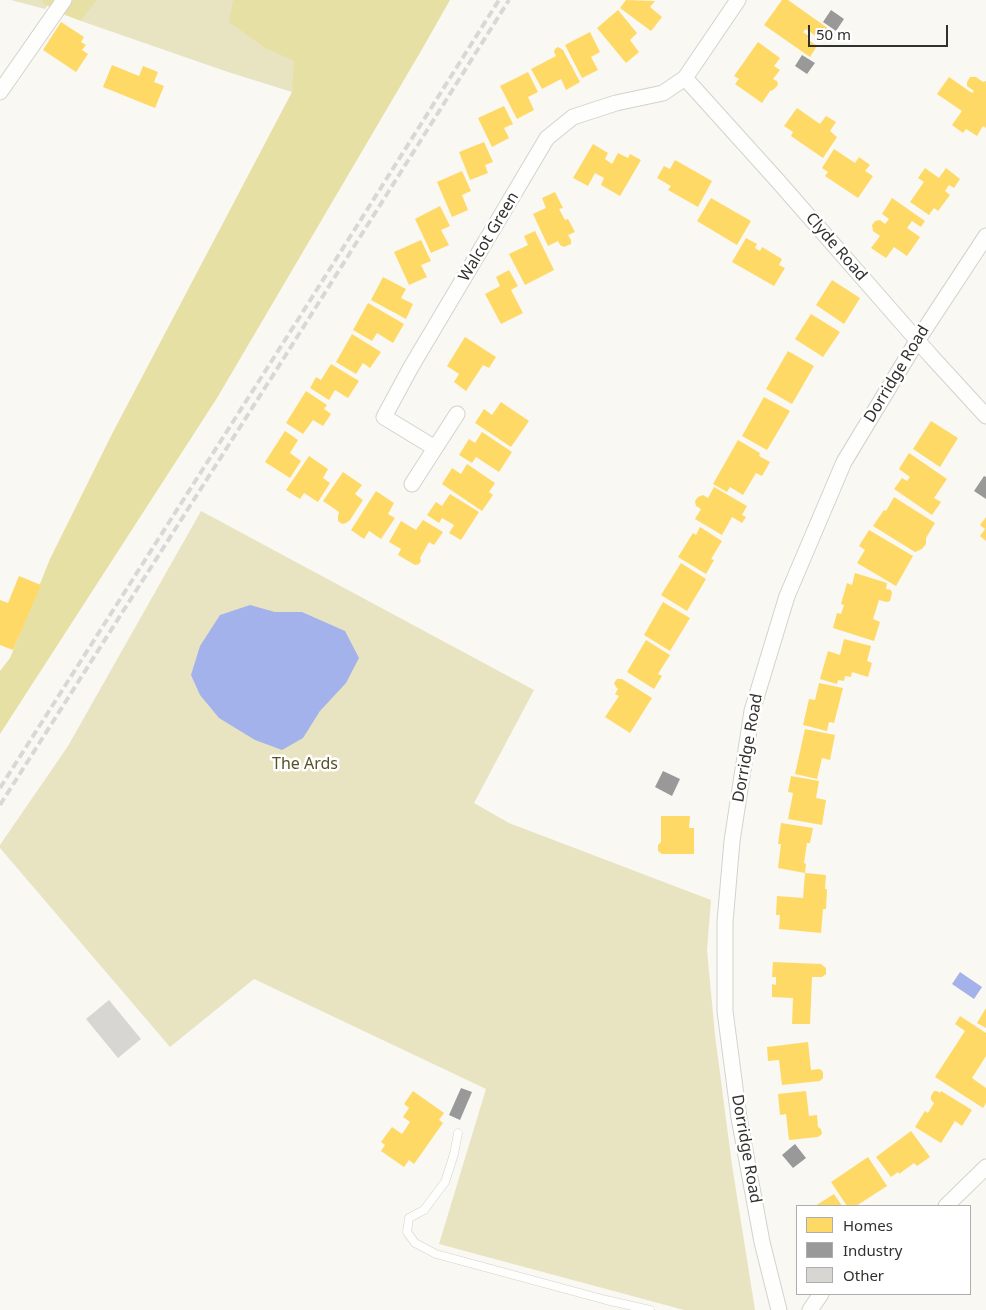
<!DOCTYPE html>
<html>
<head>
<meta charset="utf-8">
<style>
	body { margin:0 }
	#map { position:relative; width:986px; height:1310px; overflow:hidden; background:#f9f8f3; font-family:"Noto Sans",sans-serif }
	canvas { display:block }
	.legend { position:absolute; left:796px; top:1205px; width:175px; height:90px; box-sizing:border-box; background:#fff; border:1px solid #adadab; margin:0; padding:6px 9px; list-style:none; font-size:15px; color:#31312e }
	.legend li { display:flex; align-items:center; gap:10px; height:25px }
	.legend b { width:25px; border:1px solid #adadab }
	.scale { position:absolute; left:808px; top:25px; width:140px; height:22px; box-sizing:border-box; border:2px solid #31312e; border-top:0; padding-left:6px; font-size:15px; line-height:18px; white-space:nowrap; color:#31312e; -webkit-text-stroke:4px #fff; paint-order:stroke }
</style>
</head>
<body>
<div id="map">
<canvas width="986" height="1310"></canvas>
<ul class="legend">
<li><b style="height:14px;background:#ffd966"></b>Homes</li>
<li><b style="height:14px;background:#999"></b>Industry</li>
<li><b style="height:14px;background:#d7d6d3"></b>Other</li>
</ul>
<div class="scale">50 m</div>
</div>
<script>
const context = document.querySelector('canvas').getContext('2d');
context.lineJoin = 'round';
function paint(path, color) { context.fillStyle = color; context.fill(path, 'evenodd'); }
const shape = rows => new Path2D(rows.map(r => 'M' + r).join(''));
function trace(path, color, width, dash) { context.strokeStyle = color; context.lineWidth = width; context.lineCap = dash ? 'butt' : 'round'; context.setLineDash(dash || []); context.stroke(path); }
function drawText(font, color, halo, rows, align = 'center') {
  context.font = font + ' "Noto Sans",sans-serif'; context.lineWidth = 5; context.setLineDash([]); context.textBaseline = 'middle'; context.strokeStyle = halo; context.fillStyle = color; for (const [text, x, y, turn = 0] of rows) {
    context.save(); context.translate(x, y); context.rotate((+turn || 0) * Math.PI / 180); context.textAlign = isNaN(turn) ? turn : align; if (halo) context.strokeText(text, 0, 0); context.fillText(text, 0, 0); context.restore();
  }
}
paint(shape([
	[11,0,52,0,45,9],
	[76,0,396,0,292,92,228,72,81,21,86,12],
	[201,511,534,690,474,803,509,823,711,900,707,950,715,1035,732,1165,755,1310,684,1310,439,1244,486,1089,254,979,170,1047,0,848,0,845,68,746]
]), '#e8e4c2');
paint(shape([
	[43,0,97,0,87,12,81,21,60,13,42,2],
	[233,0,450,0,421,51,217,398,0,734,0,671,10,658,50,559,112,434,292,92,294,61,265,48,229,22]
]), '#e7e0a4');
paint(shape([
	[250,605,275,612,302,612,345,631,359,658,346,683,320,711,303,738,282,750,255,740,219,718,200,695,191,675,200,646,220,615],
	[960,972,982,987,974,999,952,984]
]), '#a4b2ec');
paint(shape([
	[626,0,655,1,650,7,662,17,651,31,620,8],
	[782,0,788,0,829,29,821,40,806,29,803,32,809,36,807,39,817,46,810,57,764,25],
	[618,10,637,33,630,40,639,52,626,63,597,28],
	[61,22,84,37,81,42,86,45,82,50,88,54,76,72,43,50],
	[590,32,600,52,591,57,598,70,582,78,565,45],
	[758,42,780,58,774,66,780,70,773,79,777,81,778,85,773,90,770,91,762,103,735,84,739,79,734,76],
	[558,47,563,50,580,82,566,90,561,79,542,89,531,69,556,56,554,52,555,49],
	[112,65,139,76,143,66,158,72,154,82,164,86,155,108,103,87],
	[528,72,538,92,528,97,534,110,517,119,500,86],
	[949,77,972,93,974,91,967,86,967,82,970,77,976,77,983,82,986,81,986,128,983,126,977,136,966,129,963,133,952,125,962,111,937,94],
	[504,106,513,124,504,128,509,138,492,147,478,118],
	[797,108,820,124,826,116,836,122,830,131,837,137,823,158,791,136,793,132,784,126],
	[484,142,493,162,485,165,488,173,470,180,459,152],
	[593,144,608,153,605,159,612,164,618,153,628,158,630,154,641,160,620,196,601,185,604,178,595,173,588,186,573,178],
	[834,149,855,163,859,157,870,165,865,171,873,176,858,198,825,176,828,172,822,168],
	[675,160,712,181,698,207,668,190,671,186,657,178,664,166,670,169],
	[925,168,939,178,946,168,960,179,954,188,949,185,945,191,950,195,938,211,934,208,929,215,910,202,924,182,918,178],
	[462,171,471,191,462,195,468,210,452,217,437,182],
	[555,192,563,208,559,209,565,220,568,219,575,232,568,235,571,240,571,244,564,247,560,245,558,241,548,246,533,214,546,208,542,198],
	[711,198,751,221,737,245,697,221],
	[892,198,925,221,921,227,912,221,907,228,920,237,907,256,894,247,886,258,871,248,880,236,873,231,872,225,875,221,880,220,885,224,889,219,882,214],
	[440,206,450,226,441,230,449,245,431,253,415,219],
	[535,231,554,270,525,285,509,254,528,245,524,236],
	[746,238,757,244,755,248,760,251,762,247,782,259,779,265,785,268,774,286,732,262],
	[421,240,431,261,421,265,427,277,409,285,394,252],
	[509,270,518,286,511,290,523,313,501,324,485,294,500,286,496,277],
	[383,277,406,289,401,298,413,304,406,319,371,300],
	[832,280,860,298,844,324,816,305],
	[368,303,404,324,393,343,377,333,372,341,353,330],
	[811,314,840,332,823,357,795,339],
	[352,334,381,352,370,368,363,363,356,374,336,362],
	[465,337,496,357,489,368,483,365,466,391,454,382,459,374,447,366],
	[788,351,814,366,792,404,766,389],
	[331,364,359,381,348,398,335,390,329,400,310,388,316,377,321,380],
	[306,391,327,405,324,409,331,414,323,426,313,420,303,434,286,423],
	[764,397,790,411,767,450,742,436],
	[501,402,529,421,511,447,475,423,484,409,492,415],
	[931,421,958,438,940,467,913,449],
	[285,431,298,440,290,453,301,461,290,478,265,462],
	[482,432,512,452,499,472,476,457,472,463,459,455,469,439,475,443],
	[738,440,760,453,759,456,770,462,762,476,756,473,743,495,730,487,727,492,713,484],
	[909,453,947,479,934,498,941,502,932,515,894,489,902,478,907,481,910,477,899,469],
	[309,456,328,469,323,478,330,483,318,502,304,493,300,499,286,490],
	[467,464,495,483,489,492,493,495,482,511,442,484,452,468,461,474],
	[343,472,362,485,355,494,363,500,350,520,346,523,342,524,338,521,338,516,339,512,323,501],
	[714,487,747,506,742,515,746,517,742,523,732,517,722,535,695,519,701,509,696,506,695,501,698,497,703,495,708,498],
	[376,491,394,503,388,514,395,518,381,539,369,531,364,539,351,530],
	[450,494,479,512,461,540,449,533,454,525,442,518,439,523,427,515,436,502,442,506],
	[894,497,935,523,926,538,926,544,922,549,915,552,873,526,884,510,886,511],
	[986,517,986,541,980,536,985,529,980,525],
	[423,520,443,532,434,545,429,542,420,558,421,561,419,564,415,565,398,555,401,549,389,542,401,521,416,530],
	[700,527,722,541,711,559,714,560,706,574,678,557,693,533,696,535],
	[869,530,913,556,896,586,857,563,865,550,859,546],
	[681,563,706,579,687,611,661,595],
	[855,573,887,583,886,589,891,590,892,593,890,601,887,602,879,600,873,619,880,622,874,641,833,628,837,613,841,614,844,605,841,604,847,583,852,585],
	[19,576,41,585,13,650,0,645,0,600,8,603],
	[663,602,690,618,670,651,644,635],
	[844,639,871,646,867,661,872,663,868,677,852,672,851,677,845,676,844,681,838,680,837,684,820,679,828,651,840,655],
	[646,640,670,655,658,674,662,676,654,689,627,672],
	[617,679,622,679,652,698,630,733,605,717,619,696,615,694,618,689,616,687,614,683],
	[819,683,843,688,834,723,829,722,827,731,803,725,809,699,815,700],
	[805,729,835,735,830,760,822,758,817,779,795,774],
	[791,776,819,781,816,798,826,800,822,825,788,819,793,793,788,792],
	[661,816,690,816,689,828,694,828,694,854,662,854,658,851,658,845,661,842],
	[781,823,813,828,810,843,807,843,804,863,806,864,805,873,778,868,781,844,778,844],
	[805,873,826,875,825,889,827,889,826,909,823,909,821,933,779,929,780,915,776,915,777,896,803,898],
	[773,962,821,964,826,968,826,974,822,977,812,977,810,1024,792,1024,793,998,772,997,772,984,776,985,776,977,772,977],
	[986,1008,986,1028,977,1023],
	[960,1016,986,1033,986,1056,972,1078,986,1088,986,1103,983,1108,935,1077,965,1031,955,1024],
	[808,1042,811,1070,820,1069,823,1072,823,1078,820,1081,782,1085,779,1060,768,1061,767,1047],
	[413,1091,444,1113,439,1120,443,1123,414,1164,409,1160,404,1167,381,1151,385,1145,381,1142,392,1127,402,1134,410,1122,403,1117,409,1108,404,1104],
	[806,1091,809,1116,817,1115,818,1127,821,1129,822,1134,818,1137,789,1140,786,1114,780,1115,778,1094],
	[934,1091,937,1091,940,1093,941,1091,972,1110,962,1126,955,1121,941,1143,915,1127,925,1111,928,1113,934,1103,931,1100,931,1096],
	[911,1131,930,1157,917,1166,914,1163,899,1174,898,1172,891,1177,876,1157],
	[868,1157,887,1186,856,1206,847,1206,831,1182],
	[834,1194,842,1206,815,1206]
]), '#ffd966');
paint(shape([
	[831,10,844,19,836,31,823,22],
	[802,55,815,63,807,74,795,66],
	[984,476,986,477,986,499,974,491],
	[663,771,680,779,672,796,655,787],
	[461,1088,472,1092,460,1120,449,1115],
	[795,1144,806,1158,793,1168,782,1155]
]), '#999');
paint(shape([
	[109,1000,141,1039,118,1058,86,1019]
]), '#d7d6d3');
const lane = shape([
	[458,1133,454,1154,445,1182,424,1210,409,1218,407,1232,415,1243,436,1254,606,1300,650,1310]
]);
const street = shape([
	[685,78,777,180,931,356,986,416],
	[0,92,64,0],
	[435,448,384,417,411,367,547,138,573,117,616,103,663,93,685,78,738,0],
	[412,484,457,414],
	[946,1206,986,1167],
	[779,1310,762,1242,739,1118,725,1011,725,922,732,841,752,711,787,596,844,462,917,341,986,236],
	[810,1310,821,1294]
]);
trace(lane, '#d2d2ce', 9);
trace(street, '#d2d2ce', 17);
trace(lane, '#fefefd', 8);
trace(street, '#fefefd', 15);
trace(shape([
	[0,788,299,318,499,0],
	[0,805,282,361,509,0]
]), '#d8d8d7', 4, [8, 4]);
drawText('16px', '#31312e', '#fff', [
	["Walcot Green",489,237,-59],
	["Clyde Road",836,247,49],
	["Dorridge Road",897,374,-59],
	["Dorridge Road",748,748,-80],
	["Dorridge Road",746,1149,80]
]);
drawText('16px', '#565025', '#fff', [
	["The Ards",305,764]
]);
</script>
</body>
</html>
